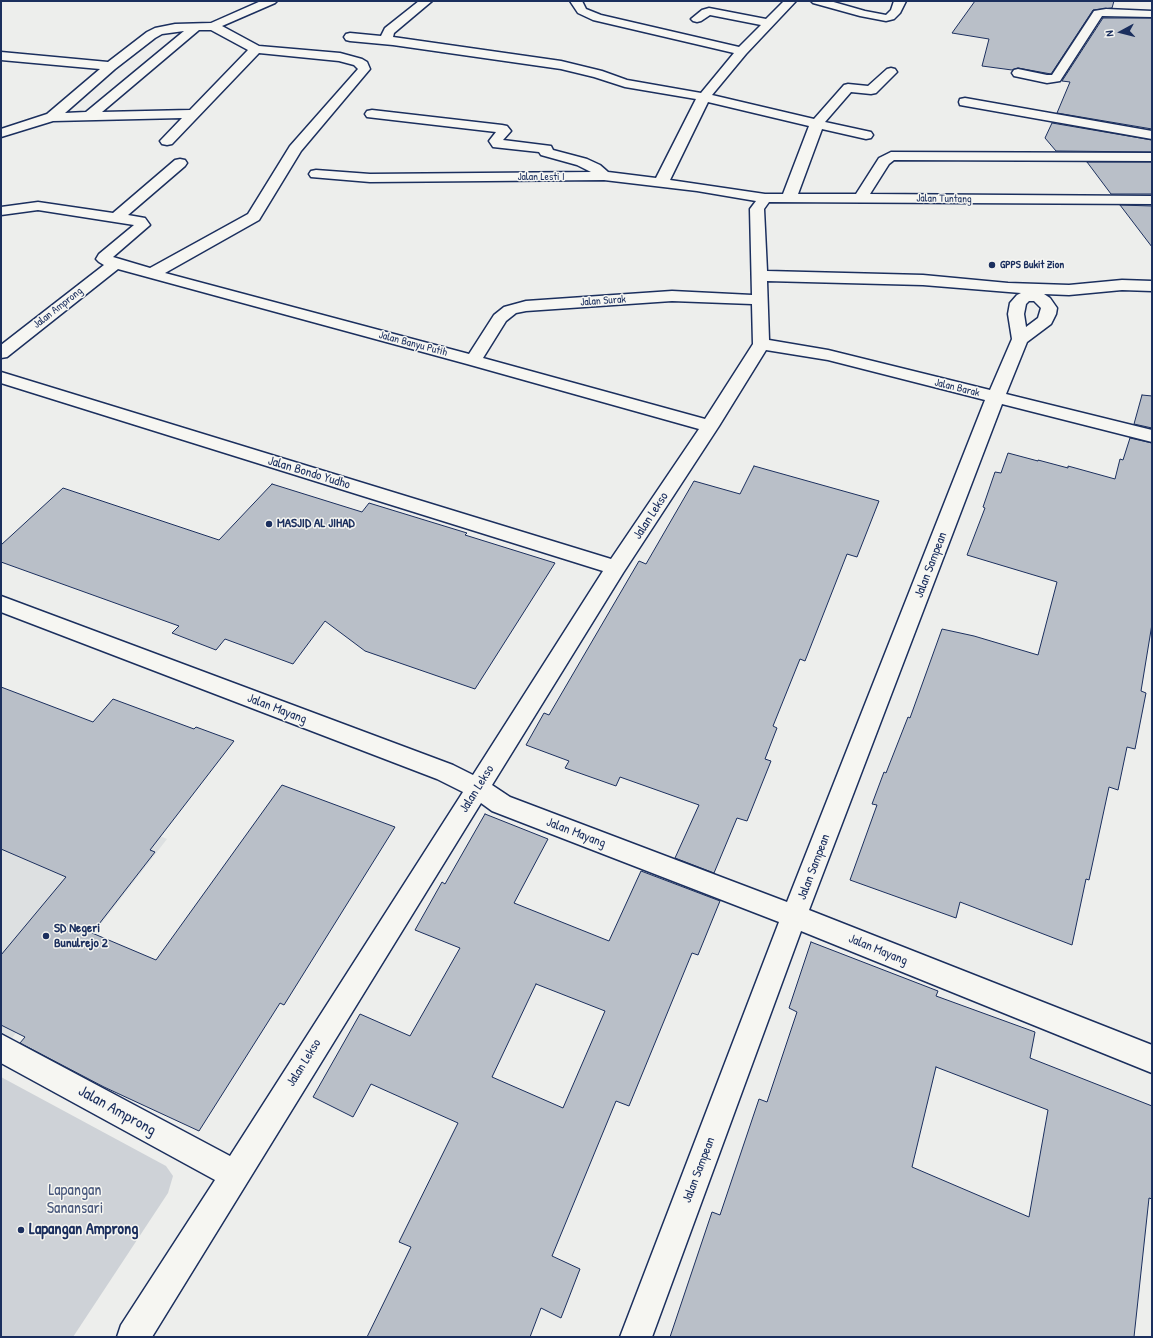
<!DOCTYPE html>
<html>
<head>
<meta charset="utf-8">
<style>
	body { margin:0 }
	#map { position:relative; width:1153px; height:1338px; overflow:hidden; background:#edeeec; font-family:"Patrick Hand",sans-serif }
	canvas { display:block }
	.frame { position:absolute; inset:0; border:2px solid #1b2f5e; pointer-events:none }
	.north { position:absolute; left:1101px; top:12px; width:40px; height:40px; -webkit-text-stroke:3px #f6f6f2; paint-order:stroke; rotate:263deg; font-size:11px; font-weight:700; line-height:16px; text-align:center; color:#1b2f5e }
	.north::after { content:''; display:block; margin:auto; width:14px; height:18px; background:#1b2f5e; clip-path:polygon(50% 0,100% 100%,50% 72%,0 100%) }
</style>
</head>
<body>
<div id="map">
<canvas width="1153" height="1338"></canvas>
<div class="frame"></div>
<div class="north">N</div>
</div>
<script>
const context = document.querySelector('canvas').getContext('2d');
context.lineJoin = 'round';
function paint(path, color) { context.fillStyle = color; context.fill(path, 'evenodd'); }
const shape = rows => new Path2D(rows.map(r => 'M' + r).join(''));
function trace(path, color, width, dash) { context.strokeStyle = color; context.lineWidth = width; context.lineCap = dash ? 'butt' : 'round'; context.setLineDash(dash || []); context.stroke(path); }
function drawText(font, color, halo, rows, align = 'center') {
  context.font = font + ' "Patrick Hand",sans-serif'; context.lineWidth = 3; context.setLineDash([]); context.textBaseline = 'middle'; context.strokeStyle = halo; context.fillStyle = color; for (const [text, x, y, turn = 0] of rows) {
    context.save(); context.translate(x, y); context.rotate((+turn || 0) * Math.PI / 180); context.textAlign = isNaN(turn) ? turn : align; if (halo) context.strokeText(text, 0, 0); context.fillText(text, 0, 0); context.restore();
  }
}
paint(shape([
	[1,766,167,839,12,1038,1,1032]
]), '#dde0e1');
paint(shape([
	[1,1077,166,1166,173,1176,168,1193,73,1337,1,1337]
]), '#ced2d7');
const building = shape([
	[975,1,1114,1,1112,8,1093,10,1051,74,1018,68,1012,70,982,66,989,39,952,33,975,1],
	[1103,18,1152,18,1152,129,1057,113,1070,82,1062,81,1103,18],
	[1052,123,1152,140,1152,152,1056,151,1045,138,1052,123],
	[1087,162,1152,162,1152,194,1111,194,1087,162],
	[1120,205,1152,206,1152,247,1120,205],
	[1142,395,1152,396,1152,428,1134,424,1142,395],
	[1130,438,1152,443,1152,624,1141,691,1146,693,1135,749,1127,747,1118,790,1109,787,1089,880,1086,879,1072,945,960,902,956,918,850,880,877,805,872,804,884,772,886,773,908,717,910,718,942,629,974,636,1038,655,1057,582,967,555,985,508,983,507,995,472,1001,473,1008,453,1038,461,1038,460,1068,468,1068,466,1115,479,1120,459,1123,460,1130,438],
	[754,466,879,501,857,557,847,554,805,661,800,659,773,726,777,728,765,759,771,761,747,821,737,818,714,873,675,858,699,805,620,777,616,786,565,768,569,761,526,745,544,713,549,715,639,561,646,564,694,481,740,494,754,466],
	[272,484,362,512,369,503,467,533,465,535,555,563,475,689,365,651,325,621,293,664,225,639,216,650,172,633,179,626,1,562,1,545,63,488,219,540,272,484],
	[1,687,93,722,113,699,194,729,196,727,234,741,150,850,155,852,92,933,156,960,282,785,395,827,284,1005,280,1003,199,1131,104,1087,20,1043,25,1037,1,1025,1,955,66,877,1,849,1,687],
	[485,814,548,839,514,903,609,941,641,871,720,901,698,955,692,953,629,1106,616,1101,552,1256,580,1269,561,1318,541,1308,530,1337,367,1337,411,1247,399,1242,458,1123,371,1084,353,1117,313,1097,360,1014,410,1036,460,948,415,930,442,882,445,884,485,814],
	[536,984,605,1011,563,1108,492,1077,536,984],
	[811,942,938,991,936,996,1035,1032,1030,1058,1152,1106,1152,1199,1149,1198,1134,1337,670,1337,712,1212,720,1215,759,1099,767,1102,797,1012,789,1008,811,942],
	[936,1067,1048,1110,1029,1217,912,1167,936,1067]
]);
paint(building, '#b9bfc8');
trace(building, '#1b2f5e', 1);
const street = shape([
	[261,1,277,1,275,3,222,26,259,46,340,53,362,59,367,62,370,69,301,151,259,220,165,273,469,354,494,315,504,307,526,301,672,291,752,295,750,209,756,201,697,191,604,180,370,182,311,177,309,174,311,171,316,170,370,174,591,172,577,165,541,155,539,152,493,147,489,141,496,132,367,117,365,114,367,111,372,110,502,125,507,126,511,131,503,140,551,146,553,150,587,159,600,165,608,172,656,178,696,99,625,87,594,77,561,69,393,45,350,41,346,40,344,37,346,34,350,33,381,36,385,28,419,1,432,1,394,33,393,37,561,61,602,71,627,80,701,93,734,53,593,20,578,13,570,1,582,1,586,9,601,15,739,47,761,25,710,15,701,21,697,22,693,21,691,19,702,10,709,8,766,19,784,1,796,1,746,54,712,95,814,119,844,85,848,84,868,86,887,69,891,68,895,69,897,72,876,93,871,94,851,92,825,122,871,132,873,135,871,138,866,139,822,129,798,194,856,194,879,158,891,152,1152,153,1152,161,894,160,889,164,870,194,1152,196,1152,204,769,202,764,209,767,271,923,275,1008,283,1069,285,1122,280,1152,281,1152,291,1122,290,1069,295,1044,294,1050,298,1057,308,1056,314,1051,324,1027,342,1006,394,1152,430,1152,442,1002,404,809,910,1152,1045,1152,1073,801,931,652,1337,620,1337,779,922,492,811,481,803,152,1337,117,1337,121,1325,215,1180,1,1063,1,1034,230,1156,463,792,437,779,1,612,1,596,453,765,473,775,603,571,1,383,1,372,611,559,699,429,467,364,118,269,7,357,1,358,1,345,104,265,99,262,96,259,99,254,134,225,38,210,1,215,1,207,38,202,113,213,175,160,180,159,185,160,187,163,185,166,128,215,145,218,150,225,113,257,150,268,248,214,290,146,358,69,354,65,339,61,259,53,172,144,167,145,162,144,160,141,182,118,53,121,1,137,1,129,47,114,100,69,1,60,1,52,108,62,147,32,155,28,175,24,211,23,261,1],
	[199,30,211,30,248,50,190,110,102,112,199,30],
	[184,31,86,112,65,113,115,69,155,38,162,34,184,31],
	[708,102,809,126,783,194,765,194,670,180,708,102],
	[767,281,923,285,1021,293,1017,295,1010,303,1008,314,1012,339,990,390,828,350,769,340,767,281],
	[672,301,752,304,753,344,705,419,483,358,506,321,516,313,526,311,672,301],
	[1029,301,1034,301,1041,308,1038,318,1026,327,1024,314,1026,304,1029,301],
	[766,350,828,360,985,400,787,902,510,797,492,785,623,573,719,426,766,350],
	[811,1,830,1,865,11,886,15,891,10,894,1,906,1,900,13,894,19,886,21,860,16,813,3,811,1],
	[1106,9,1152,11,1152,17,1102,16,1060,81,1047,83,1014,76,1012,73,1014,70,1018,69,1047,75,1052,75,1094,11,1106,9],
	[965,98,1152,131,1152,139,960,105,959,102,960,99,965,98]
]);
trace(street, '#1b2f5e', 3);
paint(street, '#f6f6f2');
for (const [x, y, r, color] of [
	[992,265,4,"#1b2f5e"],
	[269,524,4,"#1b2f5e"],
	[46,936,4,"#1b2f5e"],
	[21,1230,4,"#1b2f5e"]
]) { const dot = new Path2D(); dot.arc(x, y, r, 0, 2 * Math.PI); context.fillStyle = color; context.fill(dot); trace(dot, '#f6f6f2', 1.5); }
drawText('11px', '#1b2f5e', '#f6f6f2', [
	["Jalan Lesti I",541,177],
	["Jalan Tuntang",944,199,1],
	["Jalan Surak",603,301,-4],
	["Jalan Amprong",58,308,-38],
	["Jalan Banyu Putih",413,344,15],
	["Jalan Barak",957,388,14]
]);
drawText('bold 11px', '#1b2f5e', '#f6f6f2', [
	["GPPS Bukit Zion",1000,265]
], 'left');
drawText('13px', '#1b2f5e', '#f6f6f2', [
	["Jalan Bondo Yudho",309,473,17],
	["Jalan Lekso",651,516,-57],
	["Jalan Sampean",931,565,-69],
	["Jalan Mayang",277,709,21],
	["Jalan Lekso",477,789,-58],
	["Jalan Mayang",576,833,21],
	["Jalan Sampean",814,867,-69],
	["Jalan Mayang",878,950,22],
	["Jalan Lekso",304,1063,-58],
	["Jalan Sampean",699,1170,-69]
]);
drawText('bold 13px', '#1b2f5e', '#f6f6f2', [
	["MASJID AL JIHAD",277,524],
	["SD Negeri",54,929],
	["Bunulrejo 2",54,944]
], 'left');
drawText('16px', '#1b2f5e', '#f6f6f2', [
	["Jalan Amprong",117,1111,29]
]);
drawText('16px', '#48587c', '#f6f6f2', [
	["Lapangan",75,1191],
	["Sanansari",75,1209]
]);
drawText('bold 16px', '#1b2f5e', '#f6f6f2', [
	["Lapangan Amprong",29,1230]
], 'left');
</script>
</body>
</html>
